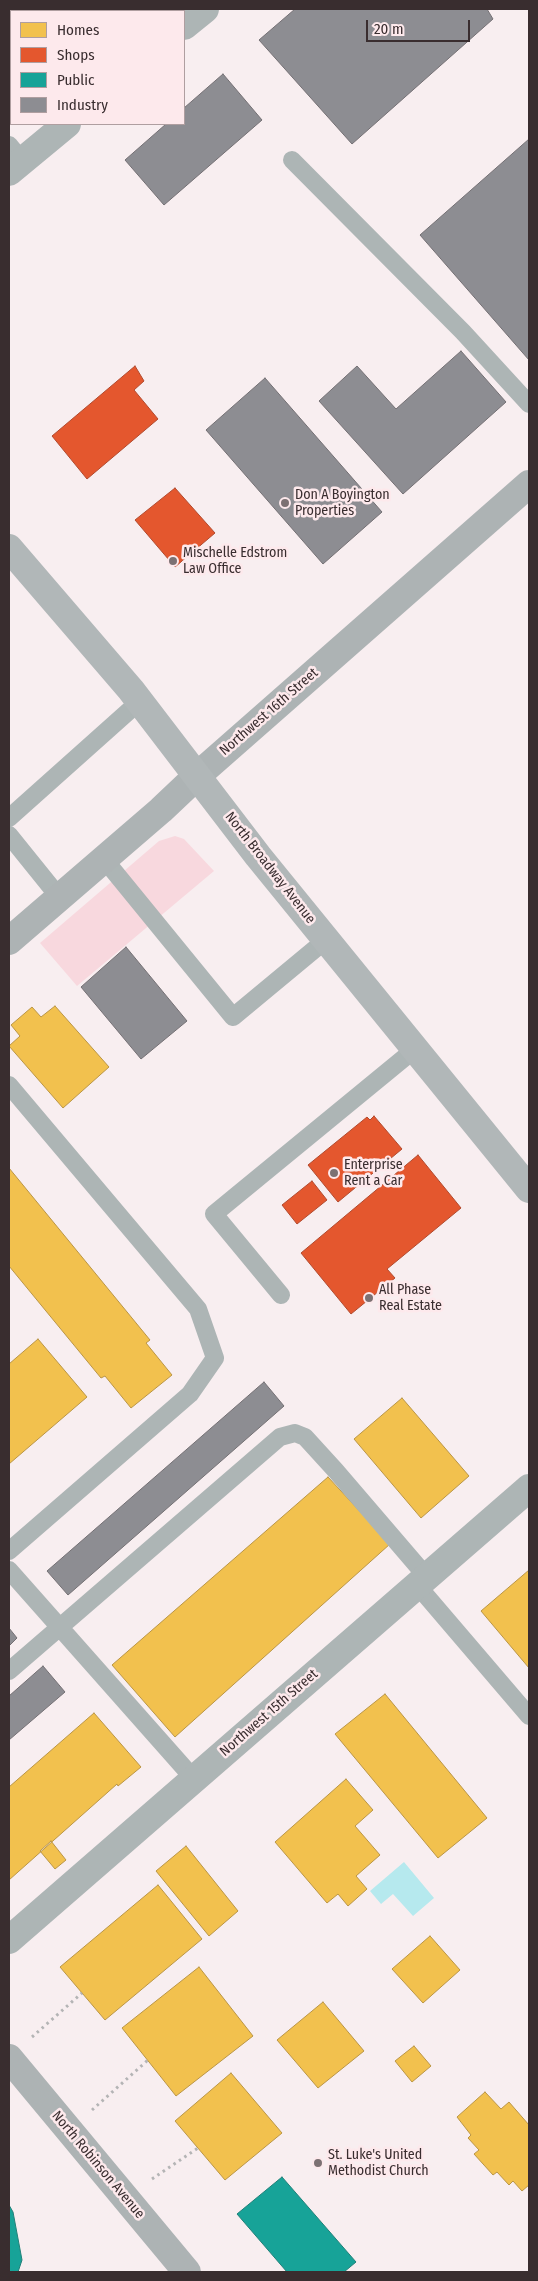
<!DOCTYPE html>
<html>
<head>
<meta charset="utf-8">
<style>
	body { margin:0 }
	#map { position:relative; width:538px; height:2281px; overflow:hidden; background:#f8eef0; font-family:"Fira Sans Condensed",sans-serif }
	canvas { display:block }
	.frame { position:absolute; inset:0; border:10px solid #392d2f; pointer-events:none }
	.legend { position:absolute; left:10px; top:10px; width:175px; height:115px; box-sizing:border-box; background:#fde9ec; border:1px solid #af9ea0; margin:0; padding:6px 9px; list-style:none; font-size:15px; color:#392d2f }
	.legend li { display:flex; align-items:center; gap:10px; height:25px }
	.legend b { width:25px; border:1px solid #af9ea0 }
	.scale { position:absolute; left:366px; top:20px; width:104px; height:22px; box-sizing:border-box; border:2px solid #392d2f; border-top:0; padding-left:6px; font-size:15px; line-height:18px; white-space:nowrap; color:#392d2f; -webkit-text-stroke:4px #fde9ec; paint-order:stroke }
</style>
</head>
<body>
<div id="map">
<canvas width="538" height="2281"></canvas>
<div class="frame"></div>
<ul class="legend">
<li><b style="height:14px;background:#f2c14e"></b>Homes</li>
<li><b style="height:14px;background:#e4572e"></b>Shops</li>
<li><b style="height:14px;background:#17a398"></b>Public</li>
<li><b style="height:14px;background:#8d8d92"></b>Industry</li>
</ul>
<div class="scale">20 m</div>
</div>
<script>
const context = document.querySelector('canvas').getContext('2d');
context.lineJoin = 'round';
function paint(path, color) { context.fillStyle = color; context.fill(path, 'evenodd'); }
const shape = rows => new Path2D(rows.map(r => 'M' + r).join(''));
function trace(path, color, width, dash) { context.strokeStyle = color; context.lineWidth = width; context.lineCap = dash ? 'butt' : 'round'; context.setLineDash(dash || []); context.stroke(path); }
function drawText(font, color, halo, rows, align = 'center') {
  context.font = font + ' "Fira Sans Condensed",sans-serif'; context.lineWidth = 5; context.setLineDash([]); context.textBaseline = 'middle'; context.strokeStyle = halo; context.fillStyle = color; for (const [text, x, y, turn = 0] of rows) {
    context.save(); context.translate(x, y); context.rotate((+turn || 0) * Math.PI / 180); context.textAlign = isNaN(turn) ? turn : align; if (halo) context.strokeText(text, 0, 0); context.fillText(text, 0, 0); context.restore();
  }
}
paint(shape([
	[175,836,184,839,214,871,77,986,40,943,159,841]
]), '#f8d8de');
paint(shape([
	[404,1862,434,1898,413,1916,393,1894,381,1904,370,1891]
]), '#b6e9ee');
const homes = shape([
	[55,1006,109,1067,63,1108,9,1046,20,1036,11,1025,32,1007,41,1017,55,1006],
	[9,1168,150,1340,146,1343,172,1375,131,1408,105,1376,101,1378,9,1266,9,1168],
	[38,1339,87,1397,9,1464,9,1364,38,1339],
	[402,1398,469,1476,421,1518,354,1439,402,1398],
	[328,1477,390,1544,175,1737,112,1665,328,1477],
	[529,1570,529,1668,481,1611,529,1570],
	[385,1694,487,1818,438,1858,335,1734,385,1694],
	[94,1713,141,1767,118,1786,117,1784,9,1880,9,1787,94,1713],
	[346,1779,373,1810,355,1826,380,1855,356,1876,367,1889,348,1906,338,1894,327,1903,275,1842,346,1779],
	[51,1841,66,1860,55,1869,40,1851,51,1841],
	[186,1846,238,1911,209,1936,156,1871,186,1846],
	[158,1885,202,1939,105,2020,60,1967,158,1885],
	[430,1936,460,1970,423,2003,392,1969,430,1936],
	[199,1967,253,2036,176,2096,122,2028,199,1967],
	[323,2002,364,2051,318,2088,277,2040,323,2002],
	[414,2046,431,2066,412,2082,395,2061,414,2046],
	[231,2073,282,2133,225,2180,175,2121,231,2073],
	[485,2092,501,2109,509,2102,529,2125,529,2185,522,2191,513,2181,509,2185,497,2172,493,2175,474,2154,479,2150,468,2138,471,2135,457,2117,485,2092]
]);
paint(homes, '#f2c14e');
trace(homes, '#ba9545', 1);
const shops = shape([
	[9,9,67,9,65,11,11,11,11,49,9,46,9,9],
	[135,366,144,381,134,390,158,419,87,479,52,436,135,366],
	[175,488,215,533,175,567,135,520,175,488],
	[374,1116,402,1149,338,1202,308,1165,367,1117,370,1120,374,1116],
	[418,1155,461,1208,387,1269,395,1278,351,1314,301,1253,418,1155],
	[312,1181,327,1200,297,1224,282,1205,312,1181]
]);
paint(shops, '#e4572e');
trace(shops, '#b14a2e', 1);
const public = shape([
	[282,2177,356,2262,344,2272,287,2272,237,2214,282,2177],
	[9,2205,13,2212,22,2260,18,2272,9,2272,9,2205]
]);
paint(public, '#17a398');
trace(public, '#218078', 1);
const industry = shape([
	[295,9,487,9,493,19,352,144,259,40,295,9],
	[223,74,262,120,164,205,125,160,166,124,184,124,184,108,223,74],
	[529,139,529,360,420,235,529,139],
	[461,351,506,402,403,494,319,401,357,366,396,409,461,351],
	[265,378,382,512,323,564,206,430,265,378],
	[126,947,187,1021,141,1059,81,987,126,947],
	[264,1382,284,1406,68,1595,47,1571,264,1382],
	[9,1628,17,1638,9,1646,9,1628],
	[43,1666,65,1692,9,1740,9,1696,43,1666]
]);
paint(industry, '#8d8d92');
trace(industry, '#747074', 1);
trace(shape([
	[32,2037,82,1993],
	[92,2110,148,2060],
	[152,2179,198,2148]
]), '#b4b4b5', 3, [2.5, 4]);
trace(shape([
	[9,145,22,161],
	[292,160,463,332,529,404],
	[9,818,140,701],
	[9,835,59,897],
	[104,859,233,1017,327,939],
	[9,1085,198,1309,215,1358,190,1394,9,1551],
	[281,1295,214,1214,415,1049],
	[9,1570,194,1779],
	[417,1585,529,1716],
	[9,1671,280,1437,295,1433,305,1437,336,1471,426,1576]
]), '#adb5b5', 18);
trace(shape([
	[184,26,205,9],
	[9,172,67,124],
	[9,1940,529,1488]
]), '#adb5b5', 28);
trace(shape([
	[9,941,161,810,198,775,529,484],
	[9,2058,187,2272]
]), '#adb3b4', 28);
trace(shape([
	[9,548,131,690,258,856,529,1189]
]), '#b1b7b8', 28);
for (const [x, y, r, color] of [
	[285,503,5,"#7c7173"],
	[173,561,5,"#7c7173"],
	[334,1173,5,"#7c7173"],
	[369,1298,5,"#7c7173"],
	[318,2163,5,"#7c7173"]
]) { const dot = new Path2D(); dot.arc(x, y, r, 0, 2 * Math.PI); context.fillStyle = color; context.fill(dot); trace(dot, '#fde9ec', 2); }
drawText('14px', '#392d2f', '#fde9ec', [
	["Don A Boyington",295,495],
	["Properties",295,511],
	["Mischelle Edstrom",183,553],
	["Law Office",183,569],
	["Enterprise",344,1165],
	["Rent a Car",344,1181],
	["All Phase",379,1290],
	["Real Estate",379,1306],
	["St. Luke's United",328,2155],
	["Methodist Church",328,2171]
], 'left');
drawText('14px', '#392d2f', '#fde9ec', [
	["Northwest 16th Street",269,712,-41],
	["North Broadway Avenue",270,868,52],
	["Northwest 15th Street",269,1713,-41],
	["North Robinson Avenue",98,2165,50]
]);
</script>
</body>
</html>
